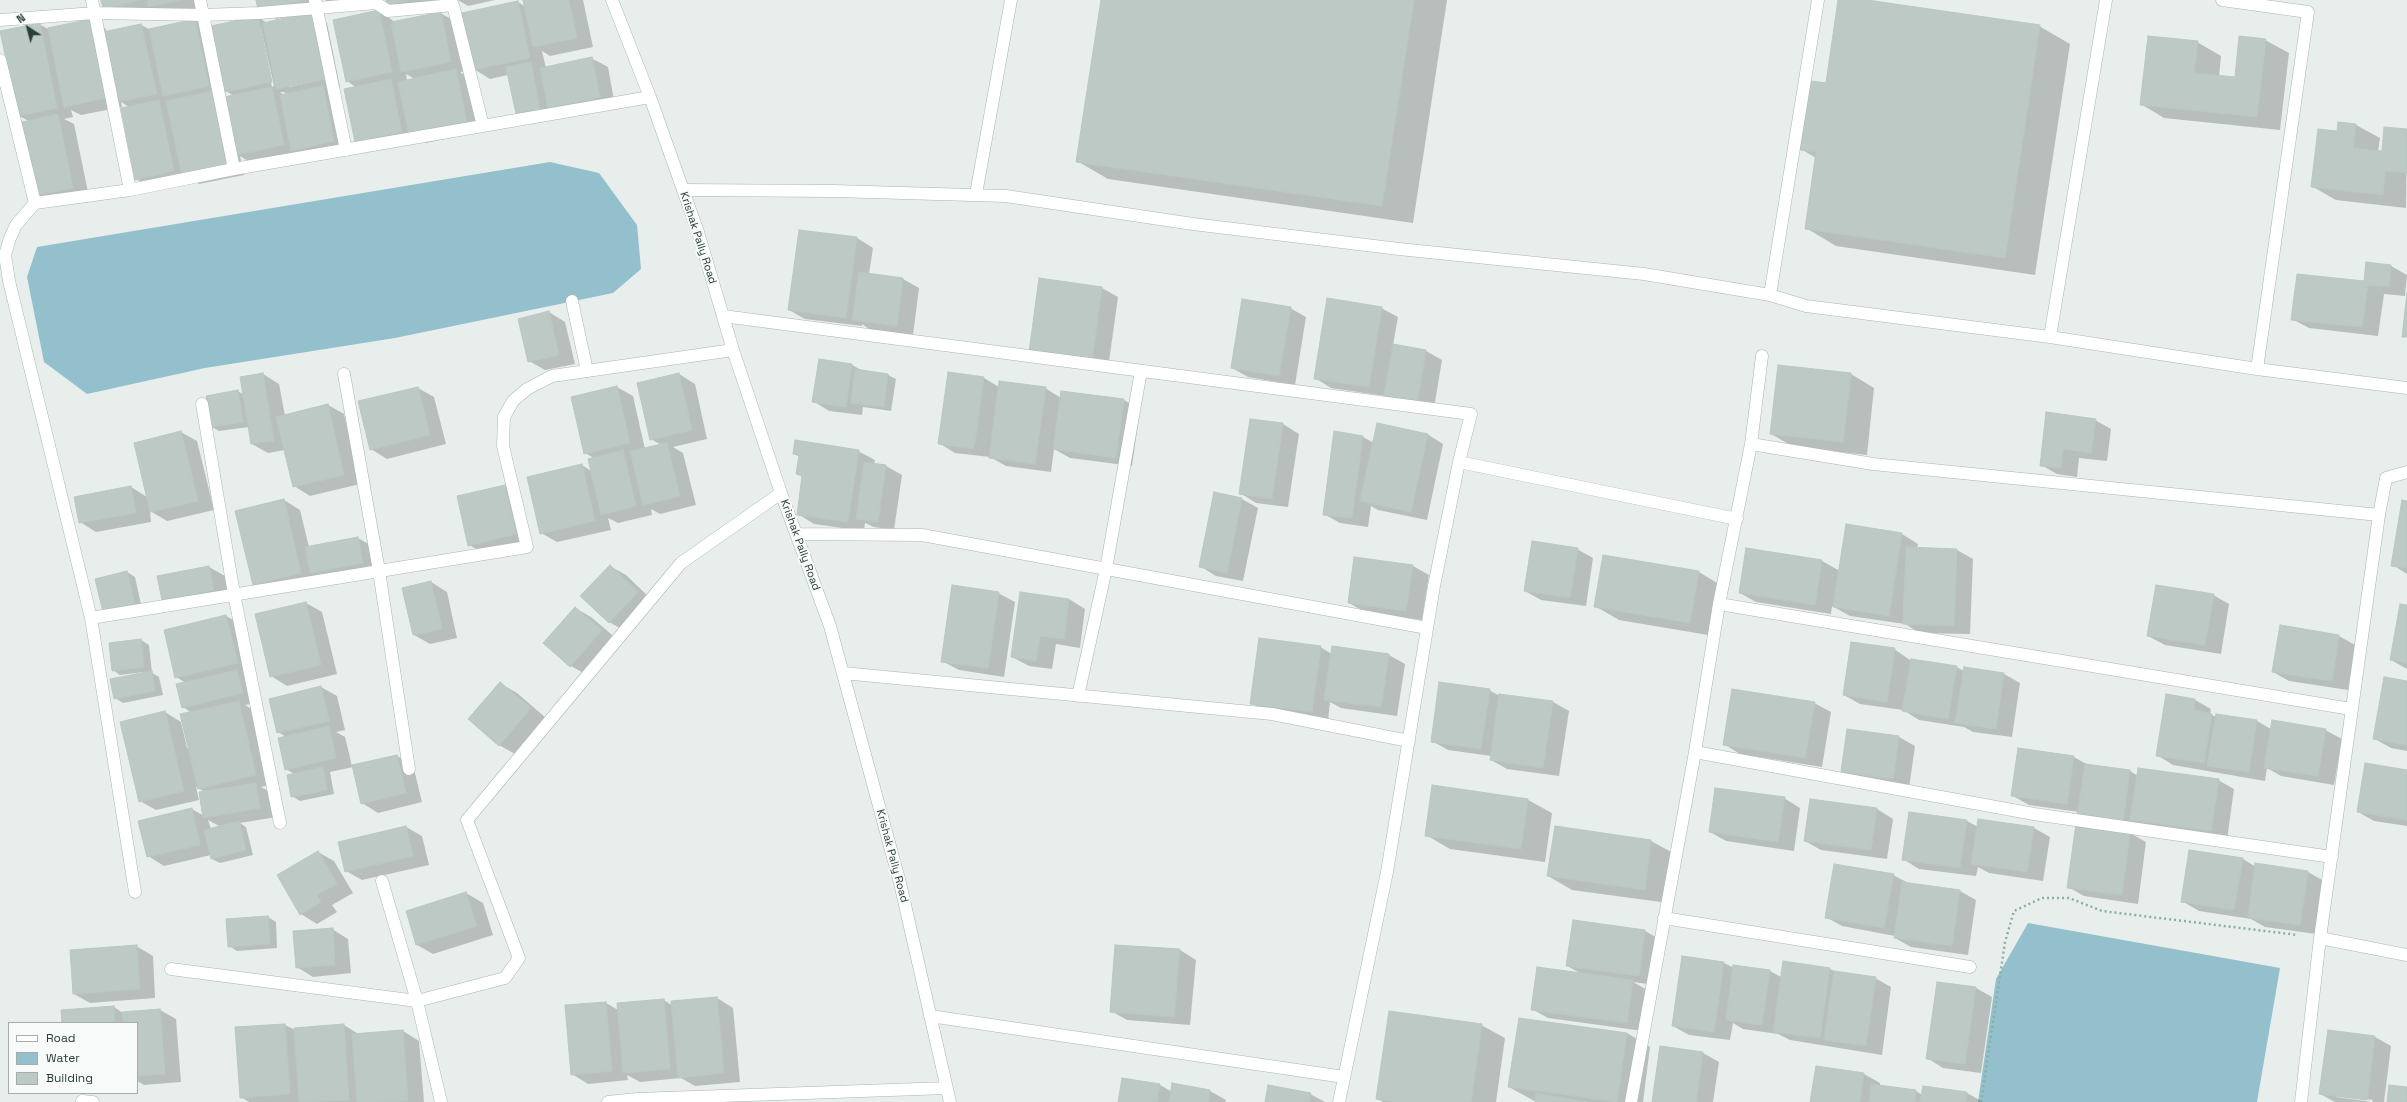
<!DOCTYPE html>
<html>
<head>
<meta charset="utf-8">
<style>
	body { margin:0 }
	#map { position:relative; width:2407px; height:1102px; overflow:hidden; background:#e7eeeb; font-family:"Space Grotesk",sans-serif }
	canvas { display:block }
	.legend { position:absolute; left:8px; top:1022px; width:130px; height:72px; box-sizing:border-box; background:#f7faf9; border:1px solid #a4afad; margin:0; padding:5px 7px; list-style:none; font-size:12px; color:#273f3a }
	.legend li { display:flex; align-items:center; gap:8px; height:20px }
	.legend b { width:20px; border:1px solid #a4afad }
	.north { position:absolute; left:8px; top:8px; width:40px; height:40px; -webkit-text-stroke:3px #f7faf9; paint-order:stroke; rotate:324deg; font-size:11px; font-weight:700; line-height:16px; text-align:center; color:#273f3a }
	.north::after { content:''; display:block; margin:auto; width:14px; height:18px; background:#273f3a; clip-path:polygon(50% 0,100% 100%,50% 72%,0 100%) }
</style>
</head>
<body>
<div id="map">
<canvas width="2407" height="1102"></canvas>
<ul class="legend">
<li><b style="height:5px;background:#fff"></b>Road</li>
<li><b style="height:11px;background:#94c0cd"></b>Water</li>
<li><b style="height:11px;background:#bcc9c5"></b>Building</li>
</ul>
<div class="north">N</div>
</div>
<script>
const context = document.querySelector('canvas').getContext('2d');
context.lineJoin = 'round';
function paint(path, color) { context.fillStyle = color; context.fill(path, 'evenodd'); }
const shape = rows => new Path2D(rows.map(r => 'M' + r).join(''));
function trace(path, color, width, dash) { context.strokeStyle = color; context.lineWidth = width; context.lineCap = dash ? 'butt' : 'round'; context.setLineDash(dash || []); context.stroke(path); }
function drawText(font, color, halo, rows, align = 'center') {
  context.font = font + ' "Space Grotesk",sans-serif'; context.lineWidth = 4; context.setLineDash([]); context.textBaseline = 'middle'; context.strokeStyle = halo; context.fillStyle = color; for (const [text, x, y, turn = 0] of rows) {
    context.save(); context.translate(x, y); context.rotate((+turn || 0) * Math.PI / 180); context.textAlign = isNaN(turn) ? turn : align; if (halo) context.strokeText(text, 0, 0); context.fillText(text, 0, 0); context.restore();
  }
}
paint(shape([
	[550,162,599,173,637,225,641,269,613,293,395,338,205,368,87,394,44,362,27,277,37,247],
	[2028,923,2280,968,2257,1102,1978,1102,1996,979]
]), '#94c0cd');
paint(shape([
	[102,0,206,0,208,7,165,16,120,17],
	[257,0,320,0,322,9,276,19,259,9],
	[325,0,381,0,340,9],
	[387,0,451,0,404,13,388,4],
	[458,0,495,0,468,6],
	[524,0,583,0,593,47,550,56,542,51,546,68,591,58,608,67,615,106,533,123,516,113,508,75,490,79,474,69,518,2,526,7],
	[1102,0,1447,0,1413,223,1108,179,1077,161],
	[1839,0,1860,0,2039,26,2070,44,2035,275,1836,246,1806,228,1816,158,1801,149,1827,84],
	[379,11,395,22,440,13,457,22,467,71,460,72,472,80,483,131,426,143,417,138,372,151,356,141,357,88,347,81],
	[406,74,415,79,407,81],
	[311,13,327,23,340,87,328,90,350,150,253,164,240,156,244,175,199,184,190,179,152,188,136,179,129,107,121,102,122,107,81,115,71,110,73,117,64,119,74,124,89,197,55,204,39,195,29,121,19,116,39,24,48,29,90,20,106,29,106,32,141,25,149,29,195,20,211,29,225,100,234,96,226,91,258,17,267,23],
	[259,28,261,28,274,86,272,87],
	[329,76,330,78,289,87,289,85],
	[280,92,283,92,288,94,284,95],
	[2265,40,2289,53,2280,130,2164,118,2141,104,2197,42,2221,56,2219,77,2236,78],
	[2356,125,2380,138,2378,152,2382,152,2407,130,2406,208,2336,200,2313,187,2338,132],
	[800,231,857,238,873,248,869,274,903,279,919,288,913,335,869,329,862,324,862,326,805,319,789,310],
	[2391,266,2407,275,2405,296,2384,294,2378,336,2309,328,2292,319,2364,282],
	[1102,288,1118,297,1108,369,1046,361],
	[1290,308,1306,317,1295,385,1248,377,1232,368],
	[1381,308,1398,317,1393,345,1426,351,1442,360,1433,414,1385,396,1331,388,1315,378],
	[549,312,565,322,575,364,545,370,529,361],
	[852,365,863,371,888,375,896,379,891,411,863,407,862,415,829,411,813,401],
	[263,374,279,384,285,416,328,405,344,414,360,484,310,496,294,486,285,450,268,453,252,444,249,427,219,431,212,427,238,391,244,395,241,378],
	[679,374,695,384,707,439,673,447,683,453,696,505,660,514,651,509,652,515,618,523,608,518,611,530,557,542,541,533,582,465,591,471,594,458,585,453,617,387,633,396,645,449,661,445,651,439],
	[949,374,984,378,999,387,1045,388,1061,398,1062,392,1124,400,1140,410,1132,466,1070,458,1054,449,1051,472,1006,466,990,457,955,453,939,443],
	[1851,374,1874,388,1867,455,1794,447,1771,434],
	[418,388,434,397,446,444,387,459,371,449],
	[1251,420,1283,424,1299,434,1288,507,1256,503,1240,493],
	[2095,420,2111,429,2107,461,2079,458,2077,477,2057,474,2041,465],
	[181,432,197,441,214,510,167,521,150,511,151,522,96,532,80,522,131,487,147,497,135,443],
	[1335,433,1363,437,1374,443,1427,434,1443,444,1427,520,1378,510,1371,506,1368,527,1340,523,1324,514],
	[858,451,875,460,874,464,886,466,902,475,894,530,874,527,865,523,864,531,814,524,798,514,803,477,797,474,800,457,794,454],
	[504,486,521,495,532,543,485,554,469,545],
	[1242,499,1258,508,1243,581,1216,576,1200,566],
	[284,500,300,510,309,547,358,538,374,547,379,571,327,582,315,575,317,582,270,594,254,584],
	[2407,502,2407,574,2393,565],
	[1847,526,1902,534,1918,544,1917,549,1957,550,1973,559,1970,634,1920,633,1905,624,1850,616,1832,606,1831,614,1756,602,1740,593,1747,549,1822,561,1840,571],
	[1577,549,1593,558,1586,606,1541,600,1525,591],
	[610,566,626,575,654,602,625,631,609,622],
	[1413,566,1429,575,1422,620,1365,612,1349,603],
	[209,567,225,576,230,598,179,608,163,599],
	[127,572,135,577,142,609,104,612],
	[1699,572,1722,586,1714,636,1619,620,1595,606],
	[431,582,447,592,457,638,430,644,414,635],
	[998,593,1015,602,1004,677,959,670,942,661],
	[2213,595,2229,604,2221,654,2165,645,2148,636],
	[1069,599,1085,609,1080,648,1056,644,1052,669,1029,666,1012,657],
	[306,603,322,612,337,674,287,686,271,676],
	[2407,606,2407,669,2391,660],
	[575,608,591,617,618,640,587,675,571,666],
	[226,616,242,625,253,672,244,675,253,680,259,702,245,705,255,711,272,784,261,787,272,793,276,817,240,823,246,827,253,855,220,863,212,859,211,855,164,866,148,856,192,809,204,816,205,792,196,787,199,800,156,810,140,801,165,712,181,722,187,748,189,748,192,713,183,707,186,683,176,677],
	[208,820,221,827,211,829],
	[2281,626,2339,636,2355,645,2348,690,2289,681,2273,672],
	[141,640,149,645,152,673,159,677,163,695,123,703,115,698,144,672,120,675,113,670],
	[1320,647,1332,654,1333,647,1389,655,1405,664,1397,716,1341,708,1330,702,1328,721,1267,712,1251,703],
	[1894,649,1910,660,1956,667,1964,671,2004,674,2020,683,2012,737,1973,732,1964,727,1919,720,1903,710,1860,704,1844,695],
	[2407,682,2407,751,2391,748,2375,739],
	[501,684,517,693,546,718,515,754,499,745],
	[321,687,337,696,345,730,336,732,345,737,352,766,397,756,413,765,422,802,378,813,362,803,353,767,330,772,334,794,300,801,292,796,294,774,286,769,286,737,278,732],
	[1489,690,1500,696,1553,702,1569,711,1559,776,1507,769,1491,760,1491,756,1448,750,1432,741],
	[2167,695,2195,700,2211,709,2210,714,2216,717,2257,721,2271,729,2325,730,2342,739,2334,785,2281,776,2267,768,2265,781,2173,765,2157,755],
	[1814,703,1831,712,1822,767,1740,754,1724,744],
	[1899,737,1915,746,1909,788,1858,781,1842,772],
	[2019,749,2074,757,2088,765,2130,771,2138,776,2218,780,2234,789,2227,840,2147,829,2079,812,2029,805,2013,796],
	[2407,771,2407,826,2374,821,2358,812],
	[1433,787,1528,800,1552,813,1545,862,1450,849,1426,835],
	[1784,798,1800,808,1794,851,1726,841,1710,832],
	[1877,809,1893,819,1887,859,1821,850,1805,841],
	[1967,821,1978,827,2034,828,2050,837,2043,881,1989,873,1978,867,1976,876,1919,869,1903,859],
	[406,827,422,836,429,865,362,880,346,871],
	[1556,828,1651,841,1675,854,1668,903,1572,890,1548,876],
	[2130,833,2146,842,2138,904,2084,896,2068,887],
	[318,852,334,861,353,893,332,905,337,912,317,924,301,914],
	[2243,859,2256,867,2256,865,2308,872,2324,881,2316,934,2265,927,2251,919,2199,911,2182,901],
	[1893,875,1910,884,1960,891,1976,900,1968,955,1911,947,1895,938,1895,936,1842,926,1826,917],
	[466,893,483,903,493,935,433,954,417,945,407,912],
	[268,917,276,922,277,948,237,951,229,946],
	[1574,921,1645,931,1661,940,1655,985,1633,982,1649,991,1643,1031,1548,1018,1532,1009,1582,974,1567,966],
	[332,929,348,939,351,973,313,977,297,967],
	[136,946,153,956,155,998,90,1003,74,994],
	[1180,950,1196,960,1190,1025,1127,1020,1111,1011],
	[1683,957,1724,963,1734,968,1770,971,1781,977,1830,969,1836,972,1875,978,1891,987,1882,1055,1790,1040,1778,1034,1743,1029,1733,1023,1730,1040,1689,1035,1673,1026],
	[1976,988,1992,997,1981,1073,1943,1068,1927,1058],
	[717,998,733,1008,740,1082,695,1086,681,1078,640,1082,627,1075,628,1080,588,1084,572,1074,606,1003,618,1010,664,1000,673,1006,672,1002],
	[114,1007,123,1013,160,1010,176,1019,181,1082,144,1085,137,1081,137,1023,63,1023],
	[285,1025,295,1030,344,1025,360,1035,403,1031,419,1041,424,1102,249,1102,241,1097],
	[1481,1025,1505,1038,1496,1102,1383,1102,1377,1098],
	[2329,1031,2375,1037,2391,1046,2384,1102,2335,1102,2320,1094],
	[2336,1095,2373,1100,2372,1102,2336,1097],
	[1627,1033,1650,1047,1643,1102,1536,1102,1509,1087],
	[1703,1053,1719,1062,1713,1102,1653,1102],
	[1816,1067,1864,1074,1880,1083,1880,1086,1916,1091,1922,1095,1967,1093,1983,1102,1811,1102],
	[1160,1085,1172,1092,1210,1091,1226,1100,1225,1102,1119,1102],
	[1310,1094,1325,1102,1266,1102]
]), '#0003');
const building = shape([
	[101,0,142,0,103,9,101,0],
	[147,0,181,0,148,7,147,0],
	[256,0,305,0,258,10,256,0],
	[386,0,408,0,387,5,386,0],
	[523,0,569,0,577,38,533,47,523,0],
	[1101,0,1414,0,1382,206,1076,162,1101,0],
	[1838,0,1867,0,2040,25,2005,258,1805,229,1816,152,1800,150,1811,81,1826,83,1838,0],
	[518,1,530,58,473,70,462,13,518,1],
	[379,10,392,72,346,82,333,20,379,10],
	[311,12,325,79,276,89,263,23,311,12],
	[441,12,451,62,401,72,391,22,441,12],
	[258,16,272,82,225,92,211,26,258,16],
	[90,19,106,98,64,107,48,28,90,19],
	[195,19,209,86,163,96,149,29,195,19],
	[40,23,57,108,18,116,0,31,40,23],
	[141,24,157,94,118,102,103,32,141,24],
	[2148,36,2198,41,2194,73,2235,77,2239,36,2266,39,2257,117,2140,105,2148,36],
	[592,57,600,97,548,108,540,68,592,57],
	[531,62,540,109,516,114,506,67,531,62],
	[456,69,467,122,409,135,398,82,456,69],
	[391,79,402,132,355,142,344,89,391,79],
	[323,86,334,141,291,151,280,95,323,86],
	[272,87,284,145,236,155,224,97,272,87],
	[212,91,228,166,182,176,166,101,212,91],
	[159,100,174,171,135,180,121,108,159,100],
	[58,114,73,188,38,195,22,122,58,114],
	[2338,122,2356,124,2353,148,2382,151,2384,127,2407,129,2407,173,2385,171,2383,195,2311,187,2318,129,2337,131,2338,122],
	[799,230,857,237,846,318,788,310,799,230],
	[2366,262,2391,265,2389,287,2368,285,2362,327,2291,320,2297,274,2364,281,2366,262],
	[859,272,903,278,897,326,852,320,859,272],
	[1039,278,1102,287,1092,360,1029,352,1039,278],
	[2407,293,2407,337,2402,337,2407,293],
	[1327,298,1382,307,1369,387,1314,379,1327,298],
	[1242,299,1291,307,1279,376,1231,368,1242,299],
	[549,311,559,355,528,362,518,319,549,311],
	[1393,344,1426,350,1417,405,1383,400,1393,344],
	[819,359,852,364,846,407,812,402,819,359],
	[1778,365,1851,373,1843,442,1770,434,1778,365],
	[855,369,888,374,884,407,851,403,855,369],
	[948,372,984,377,974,449,938,444,948,372],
	[263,373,274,441,251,444,240,377,263,373],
	[679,373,692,430,650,440,637,383,679,373],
	[999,381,1046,387,1035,464,989,458,999,381],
	[617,386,630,443,584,454,571,397,617,386],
	[418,387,430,435,370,450,358,401,418,387],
	[238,390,243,422,211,427,206,396,238,390],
	[1061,391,1124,399,1116,458,1053,449,1061,391],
	[328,404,344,475,293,487,276,417,328,404],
	[2046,412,2096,419,2091,453,2063,449,2061,468,2040,466,2046,412],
	[1250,419,1283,423,1272,499,1239,494,1250,419],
	[1377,423,1428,434,1411,512,1360,501,1377,423],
	[181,431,198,501,150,512,134,443,181,431],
	[1334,431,1363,436,1352,518,1323,515,1334,431],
	[795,440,859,450,848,522,797,515,802,476,796,474,799,455,793,454,795,440],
	[667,443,680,496,643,505,630,451,667,443],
	[623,450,636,506,601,515,588,459,623,450],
	[864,462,886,465,878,522,856,519,864,462],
	[582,464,595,521,540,534,527,477,582,464],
	[505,485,516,534,468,546,457,496,505,485],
	[131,486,136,513,79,523,74,497,131,486],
	[1214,492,1242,498,1227,573,1199,567,1214,492],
	[284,499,301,573,253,585,235,511,284,499],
	[2402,500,2407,501,2407,568,2391,566,2402,500],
	[1846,524,1902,533,1889,616,1833,607,1846,524],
	[358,537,363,563,310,573,305,547,358,537],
	[1532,541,1578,548,1570,598,1524,591,1532,541],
	[1906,547,1957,549,1954,626,1903,624,1906,547],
	[1746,548,1822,560,1815,605,1739,593,1746,548],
	[1603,555,1699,571,1690,623,1594,607,1603,555],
	[1354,557,1413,565,1406,611,1348,603,1354,557],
	[610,565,638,592,609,623,580,596,610,565],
	[209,566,214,590,162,600,157,576,209,566],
	[127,571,135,605,103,612,95,579,127,571],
	[431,581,442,629,413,635,402,588,431,581],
	[952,585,999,592,988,668,941,662,952,585],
	[2156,585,2214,594,2205,645,2147,636,2156,585],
	[1020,592,1069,599,1064,639,1040,636,1036,661,1011,657,1020,592],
	[306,602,321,665,270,677,255,614,306,602],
	[2400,604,2407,605,2407,663,2390,660,2400,604],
	[575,607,602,630,570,667,543,643,575,607],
	[226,615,238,663,175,678,164,630,226,615],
	[2280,625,2339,635,2332,681,2272,672,2280,625],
	[1259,638,1321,646,1312,712,1250,704,1259,638],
	[141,639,144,667,112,671,109,643,141,639],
	[1851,642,1895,648,1887,702,1843,695,1851,642],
	[1332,646,1389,654,1381,707,1324,700,1332,646],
	[1911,659,1957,666,1948,719,1902,711,1911,659],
	[1964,667,2004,673,1996,729,1955,723,1964,667],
	[237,670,243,693,182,708,176,684,237,670],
	[152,671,155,691,114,699,110,679,152,671],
	[2384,677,2407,681,2407,745,2373,739,2384,677],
	[500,682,531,708,499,746,468,719,500,682],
	[1439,682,1490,689,1481,749,1431,742,1439,682],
	[321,686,329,721,277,733,269,699,321,686],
	[1732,689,1815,702,1805,758,1723,745,1732,689],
	[1499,694,1553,701,1543,768,1490,760,1499,694],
	[2166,694,2195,699,2194,710,2212,714,2204,763,2156,756,2166,694],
	[239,701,256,775,198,789,180,714,239,701],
	[165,711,184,791,139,802,120,722,165,711],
	[2216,714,2257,720,2249,772,2207,766,2216,714],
	[2272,720,2326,729,2318,776,2264,768,2272,720],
	[329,726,336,758,285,770,278,738,329,726],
	[1847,729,1899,736,1893,779,1841,772,1847,729],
	[2018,748,2074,756,2067,804,2011,796,2018,748],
	[397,755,406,793,361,804,352,765,397,755],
	[2365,763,2407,770,2407,820,2357,812,2365,763],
	[2085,764,2130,770,2123,823,2077,816,2085,764],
	[323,767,327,790,291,797,287,775,323,767],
	[2138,768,2219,779,2211,831,2130,820,2138,768],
	[256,783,260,808,203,818,199,792,256,783],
	[1432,785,1528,799,1521,849,1425,836,1432,785],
	[1715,788,1785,797,1778,842,1709,832,1715,788],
	[1810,799,1877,808,1871,850,1804,841,1810,799],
	[192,808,200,845,147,857,138,821,192,808],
	[1909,812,1967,820,1960,868,1902,860,1909,812],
	[1978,819,2034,827,2027,872,1971,864,1978,819],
	[239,821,246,850,211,859,204,830,239,821],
	[2076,824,2130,832,2122,895,2067,888,2076,824],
	[406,826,413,856,345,872,338,842,406,826],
	[1555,826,1651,840,1645,890,1547,876,1555,826],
	[2189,850,2243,858,2234,910,2181,902,2189,850],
	[318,851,337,884,317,895,321,902,300,915,277,875,318,851],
	[2255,863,2308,871,2300,925,2248,918,2255,863],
	[1834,864,1894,874,1884,928,1825,918,1834,864],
	[1902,882,1960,890,1952,946,1894,938,1902,882],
	[466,892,477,926,416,945,406,911,466,892],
	[268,916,270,944,228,947,226,919,268,916],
	[1573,920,1645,930,1639,976,1566,966,1573,920],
	[333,928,335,965,296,968,293,931,333,928],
	[137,945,140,989,73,994,70,950,137,945],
	[1115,945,1180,949,1174,1017,1110,1012,1115,945],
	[1682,956,1724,962,1714,1032,1672,1026,1682,956],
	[1783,961,1830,968,1820,1038,1773,1032,1783,961],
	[1733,965,1770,970,1762,1025,1726,1020,1733,965],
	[1537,967,1633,980,1627,1023,1531,1010,1537,967],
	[1834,971,1876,977,1866,1046,1824,1040,1834,971],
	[1937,982,1976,987,1965,1064,1926,1059,1937,982],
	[717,997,724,1073,678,1078,671,1001,717,997],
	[664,999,670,1069,623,1073,617,1003,664,999],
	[606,1002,612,1071,571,1075,565,1005,606,1002],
	[114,1006,115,1023,62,1023,61,1010,114,1006],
	[160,1009,165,1074,137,1076,137,1023,123,1023,122,1012,160,1009],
	[1389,1011,1482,1024,1471,1102,1398,1102,1376,1099,1389,1011],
	[1519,1018,1627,1033,1617,1102,1508,1087,1519,1018],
	[285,1024,290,1094,240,1098,235,1027,285,1024],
	[344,1024,349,1100,299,1102,294,1028,344,1024],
	[403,1030,408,1101,357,1102,352,1034,403,1030],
	[2328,1030,2375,1036,2367,1100,2319,1094,2328,1030],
	[1660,1046,1703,1052,1696,1102,1652,1102,1660,1046],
	[1816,1066,1864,1073,1860,1102,1810,1102,1816,1066],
	[1122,1078,1160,1084,1157,1102,1118,1102,1122,1078],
	[1172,1083,1210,1090,1208,1102,1169,1102,1172,1083],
	[1871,1084,1916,1090,1915,1102,1869,1102,1871,1084],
	[1268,1085,1311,1093,1309,1102,1265,1102,1268,1085],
	[2389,1085,2407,1087,2407,1102,2387,1102,2389,1085],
	[1923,1086,1967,1092,1966,1102,1920,1102,1923,1086],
	[1536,1093,1587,1102,1535,1102,1536,1093]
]);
paint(building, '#bcc9c5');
trace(building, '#b9c7c3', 1);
const lane = shape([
	[2222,0,2308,12,2257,369],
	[683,190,834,191,1006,196,1193,224,1399,249,1644,274,1770,295,1806,306,2050,337,2257,369,2407,388],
	[976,194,1011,0],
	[1770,295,1818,0],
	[572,301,587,371],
	[2050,337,2106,0]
]);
const street = shape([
	[92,0,130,190],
	[200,0,234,169],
	[315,0,346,150],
	[612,0,650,97,698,232,733,350,781,493,830,626,900,883,950,1102],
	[0,20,95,13,203,15,259,13,376,3,388,11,453,5,483,126],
	[0,60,35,203,130,190,234,169,650,97],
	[35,203,16,225,10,238,5,255,9,281,91,618,135,892],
	[723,316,1471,414,1459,462,1434,586,1387,872,1339,1102],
	[344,374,379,571,409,769],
	[202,404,234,594,280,823],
	[1751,444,1873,464,2379,515],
	[1459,462,1737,519],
	[796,534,922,535,1427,628],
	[1719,604,2351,709],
	[91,618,527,547,503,446,504,417,513,401,527,389,552,376,733,350],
	[843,673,1272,714,1409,741],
	[1078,696,1106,569,1141,371],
	[1695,752,2034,814,2332,857],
	[382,881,417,1001,505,978,519,958,467,820,681,563,781,493],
	[1664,918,1970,967],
	[2320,938,2407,955],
	[171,969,417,1001,441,1102],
	[930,1016,1344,1077],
	[82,1101,93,1102],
	[608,1102,637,1099,947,1088],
	[1631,1102,1695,752,1719,604,1751,444,1762,356],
	[2301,1102,2320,938,2379,515,2386,478,2407,472]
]);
trace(lane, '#aab6b2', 13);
trace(street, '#aab6b2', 13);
trace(shape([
	[1981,1102,2005,942,2014,911,2042,898,2069,898,2102,911,2298,935]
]), '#8aafa6', 2.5, [2, 3]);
trace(lane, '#fff', 12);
trace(street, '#fff', 12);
drawText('11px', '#273f3a', '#f7faf9', [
	["Krishak Pally Road",698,238,72],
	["Krishak Pally Road",800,545,70],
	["Krishak Pally Road",892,856,75]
]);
</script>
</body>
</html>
